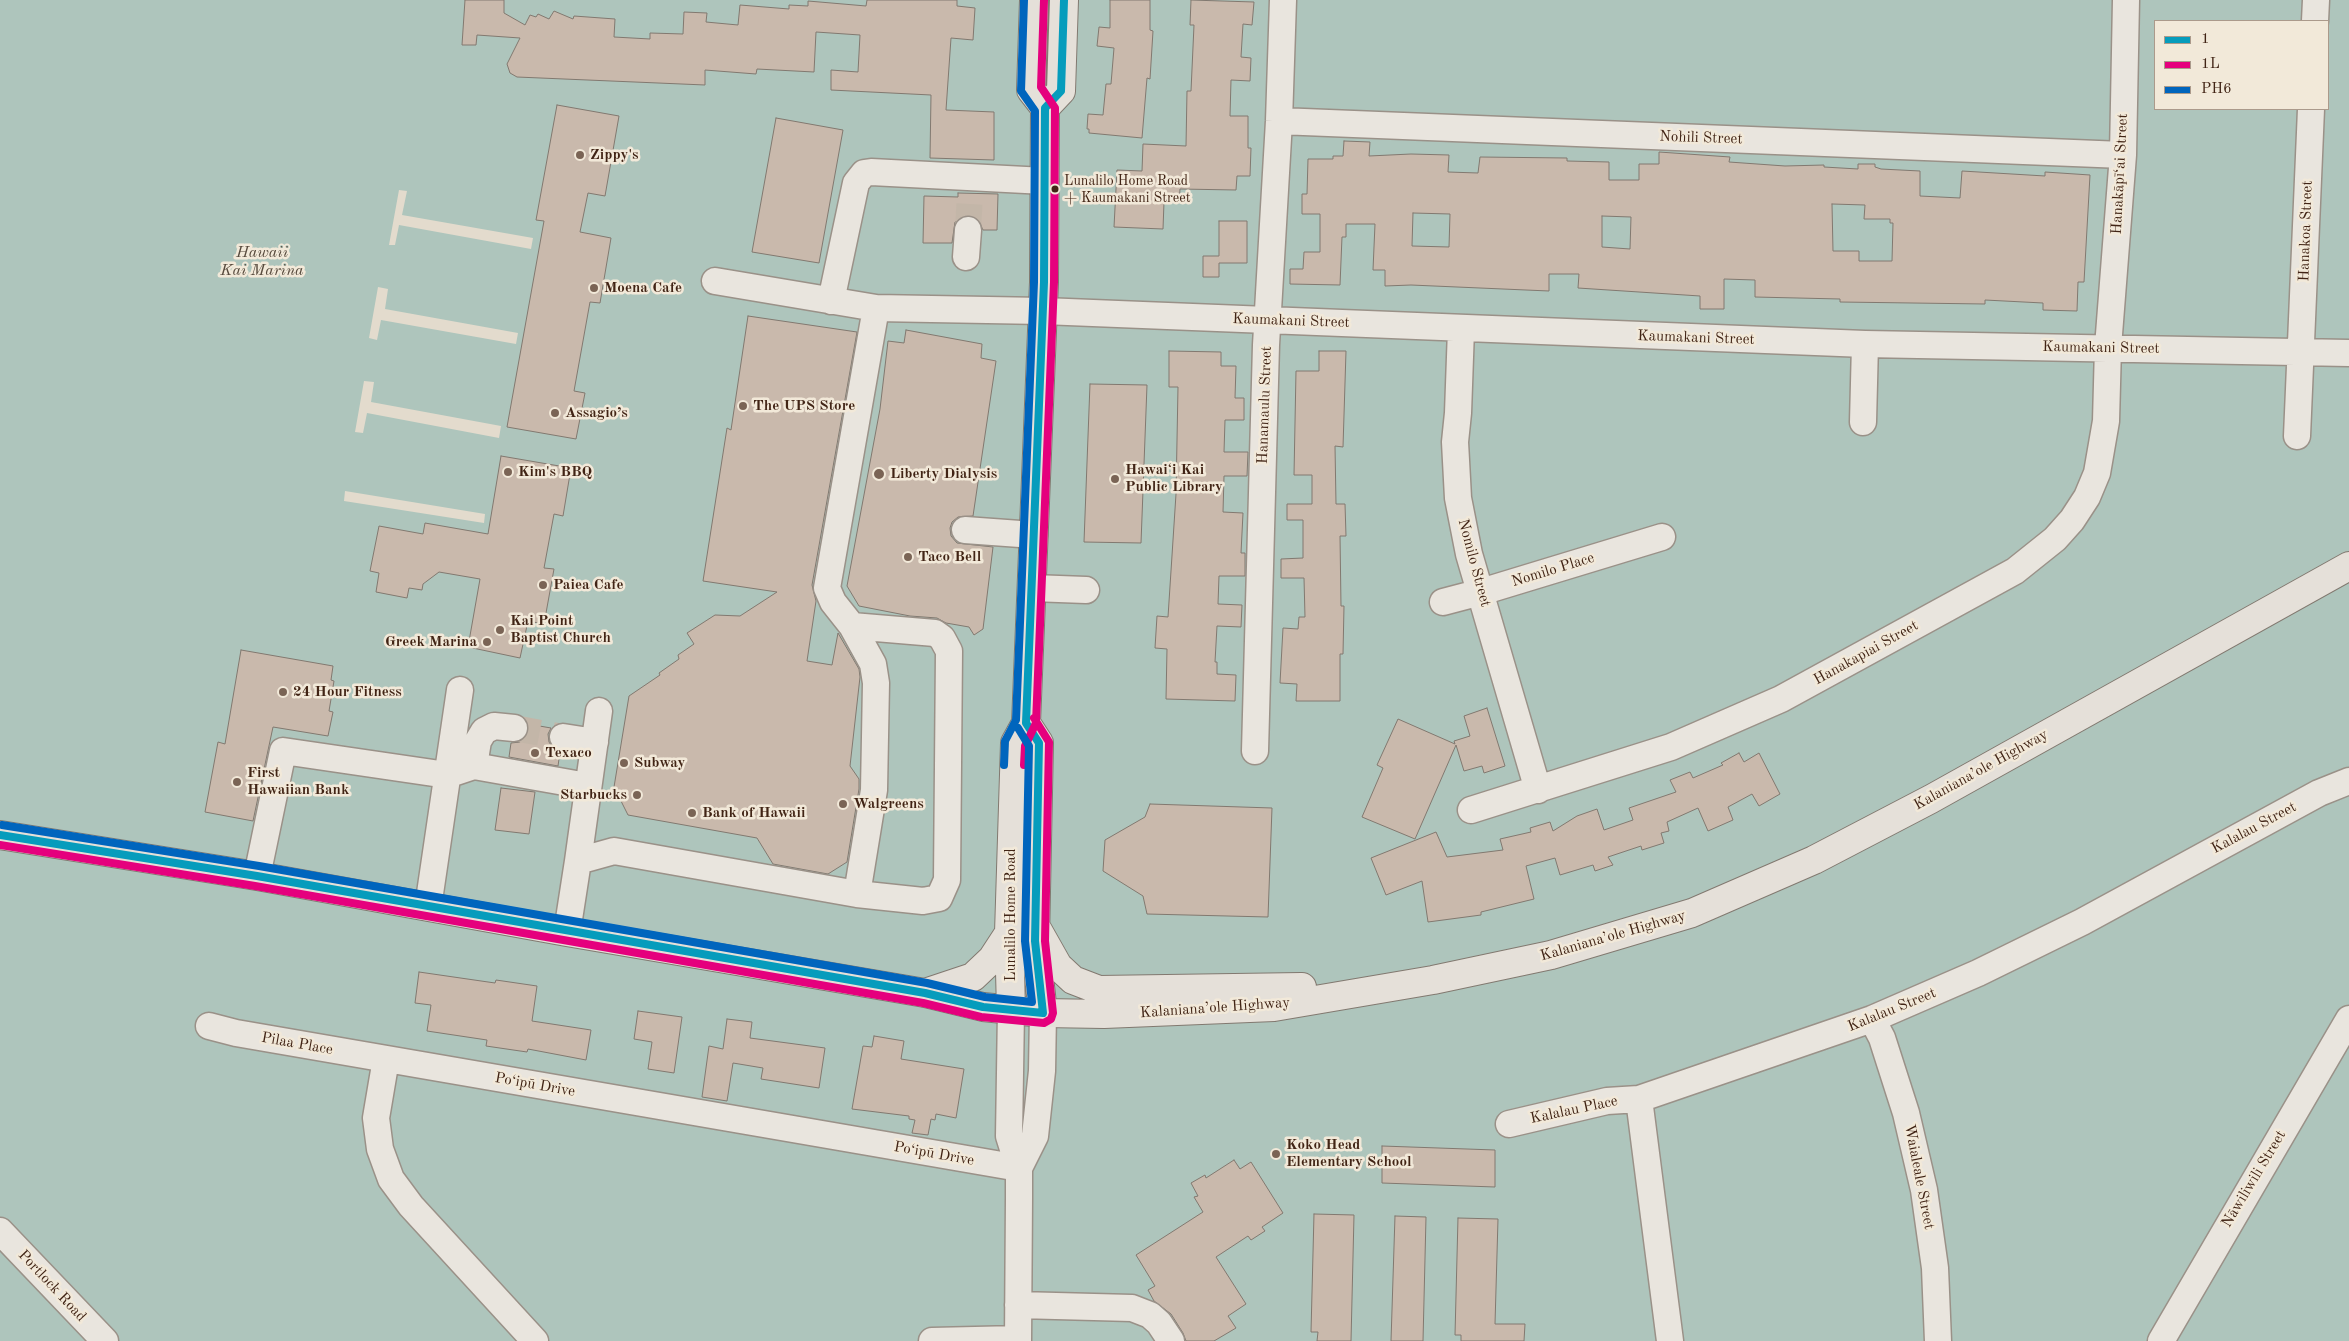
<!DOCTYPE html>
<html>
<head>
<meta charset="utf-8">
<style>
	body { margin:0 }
	#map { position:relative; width:2349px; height:1341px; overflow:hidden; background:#e3dbcd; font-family:"Old Standard TT",serif }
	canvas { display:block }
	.legend { position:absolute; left:2154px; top:20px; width:175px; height:90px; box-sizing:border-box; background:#f2e9d9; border:1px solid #ab9a8b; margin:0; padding:6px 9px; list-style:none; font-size:15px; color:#412415 }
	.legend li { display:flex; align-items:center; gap:10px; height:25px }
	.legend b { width:25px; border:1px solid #ab9a8b }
</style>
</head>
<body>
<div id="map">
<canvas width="2349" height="1341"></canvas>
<ul class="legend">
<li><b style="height:6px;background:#069cbc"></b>1</li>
<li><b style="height:6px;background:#e5007d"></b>1L</li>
<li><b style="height:6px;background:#0065bd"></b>PH6</li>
</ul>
</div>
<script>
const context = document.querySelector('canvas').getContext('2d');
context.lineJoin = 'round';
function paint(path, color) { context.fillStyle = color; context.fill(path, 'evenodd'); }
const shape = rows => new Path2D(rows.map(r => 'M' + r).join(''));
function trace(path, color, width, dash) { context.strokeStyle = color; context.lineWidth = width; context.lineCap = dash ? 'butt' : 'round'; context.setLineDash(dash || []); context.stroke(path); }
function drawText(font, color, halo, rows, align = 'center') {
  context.font = font + ' "Old Standard TT",serif'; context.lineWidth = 5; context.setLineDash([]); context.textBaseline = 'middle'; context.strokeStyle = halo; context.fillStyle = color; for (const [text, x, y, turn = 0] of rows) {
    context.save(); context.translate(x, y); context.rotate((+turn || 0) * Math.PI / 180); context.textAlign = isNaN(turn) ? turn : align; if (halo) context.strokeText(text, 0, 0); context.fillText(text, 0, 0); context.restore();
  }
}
paint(shape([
	[0,0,2349,0,2349,1341,0,1341],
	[2155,21,2328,21,2328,109,2155,109]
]), '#aec5bc');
paint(shape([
	[399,190,407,191,402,215,533,238,531,249,399,225,395,245,389,245],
	[378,287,388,289,385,309,518,333,516,344,381,320,377,340,369,338],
	[364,381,374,382,371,402,501,426,499,438,367,413,363,433,355,432],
	[345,491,485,514,484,523,344,501]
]), '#e3dbcd');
const building = shape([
	[465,0,504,0,504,13,525,25,530,15,536,17,538,14,549,19,554,11,573,19,574,16,615,19,614,37,650,39,650,33,683,34,684,12,707,13,706,22,738,25,740,5,789,9,789,5,808,6,808,1,866,6,867,0,957,0,957,6,975,8,973,40,951,38,946,110,994,112,994,160,930,158,931,95,831,90,831,70,858,72,860,35,816,32,814,72,757,69,756,74,705,70,705,85,517,77,510,73,507,64,520,38,477,35,476,45,462,45,465,0],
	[1110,0,1150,0,1150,30,1153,31,1150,79,1147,78,1142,138,1089,133,1089,129,1087,129,1088,114,1103,115,1106,84,1111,84,1114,48,1097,46,1099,27,1110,28,1110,0],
	[1191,0,1254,2,1252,25,1243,24,1241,57,1251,58,1250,81,1231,80,1230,116,1248,116,1248,148,1251,148,1250,176,1237,176,1236,190,1180,189,1179,203,1164,202,1163,229,1114,227,1117,170,1142,171,1143,144,1186,146,1187,91,1191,91,1194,25,1190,25,1191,0],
	[557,105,619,116,605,196,588,193,580,232,611,238,600,303,590,302,574,391,585,393,576,439,507,427,544,221,536,220,557,105],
	[776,118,843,130,819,263,752,252,776,118],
	[1344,141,1370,142,1369,156,1411,154,1449,155,1448,172,1478,173,1480,157,1567,158,1567,161,1609,162,1609,180,1639,180,1639,164,1659,164,1659,152,1730,157,1729,162,1785,166,1824,165,1824,167,1858,169,1858,164,1875,164,1875,167,1881,169,1920,171,1920,196,1960,198,1962,171,2045,176,2045,172,2090,175,2084,282,2078,282,2077,311,2043,310,2043,303,1985,300,1985,304,1840,302,1840,299,1755,297,1755,280,1724,279,1724,309,1700,309,1700,296,1578,288,1579,274,1549,274,1549,291,1411,285,1385,286,1385,270,1373,270,1375,224,1346,224,1346,237,1342,237,1340,285,1290,284,1290,269,1303,269,1304,252,1320,252,1320,214,1302,214,1302,194,1307,194,1308,159,1333,159,1333,156,1343,156,1344,141],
	[1832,204,1865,205,1864,219,1890,219,1890,223,1893,223,1892,261,1859,261,1859,251,1833,251,1832,204],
	[1413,213,1450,214,1449,247,1412,246,1413,213],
	[1602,216,1631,217,1630,249,1602,247,1602,216],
	[958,193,998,194,997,230,983,230,977,218,969,215,961,217,955,222,952,243,923,243,924,196,958,197,958,193],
	[1219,221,1247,221,1247,263,1219,263,1219,277,1203,277,1203,256,1219,256,1219,221],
	[748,316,857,332,812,585,816,601,807,661,832,665,838,633,859,669,860,677,850,766,859,779,859,789,847,862,828,874,773,864,757,838,628,815,614,787,629,696,660,675,659,673,679,659,678,655,694,644,687,633,715,615,740,616,777,592,703,581,727,428,731,430,748,316],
	[906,330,982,344,981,358,996,361,973,516,958,517,952,522,950,528,951,536,957,543,993,547,983,629,974,635,969,627,946,623,937,618,910,616,859,606,847,586,880,409,888,341,904,343,906,330],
	[1169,351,1221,352,1221,366,1236,366,1235,398,1244,398,1244,420,1225,420,1224,452,1248,452,1247,476,1224,476,1223,512,1243,513,1241,553,1245,553,1245,576,1219,576,1218,604,1242,605,1241,627,1217,626,1215,662,1217,662,1217,674,1236,675,1235,701,1166,699,1167,649,1155,648,1157,616,1168,617,1176,494,1178,387,1169,387,1169,351],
	[1319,351,1346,351,1343,447,1335,446,1336,504,1345,504,1346,536,1340,536,1341,606,1344,606,1343,654,1340,654,1340,701,1296,701,1297,684,1280,683,1283,628,1298,629,1299,617,1305,617,1304,578,1281,578,1281,559,1303,558,1303,520,1287,520,1287,504,1312,504,1312,475,1294,475,1296,371,1319,371,1319,351],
	[1090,384,1147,385,1141,543,1084,542,1090,384],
	[501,456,571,468,563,516,554,514,544,568,554,569,544,624,528,621,520,658,468,647,480,579,439,572,423,584,422,590,409,588,407,598,376,592,379,573,370,571,379,526,423,534,425,523,488,534,501,456],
	[241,650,333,666,331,680,334,681,329,711,333,712,328,736,273,727,253,821,205,812,218,742,225,744,241,650],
	[1487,708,1505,766,1484,773,1482,766,1464,771,1456,745,1415,839,1362,817,1383,768,1377,765,1398,719,1455,744,1454,741,1470,736,1464,716,1487,708],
	[528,724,551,728,548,734,549,742,553,748,560,752,558,766,509,757,511,743,520,742,526,737,528,724],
	[1739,753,1744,762,1759,753,1780,794,1759,806,1752,794,1728,807,1733,820,1708,831,1698,808,1667,822,1669,831,1661,833,1664,843,1642,850,1641,846,1608,857,1613,865,1595,871,1593,865,1560,875,1555,858,1526,866,1534,899,1481,912,1481,915,1428,922,1422,881,1386,895,1371,858,1436,832,1447,857,1503,850,1500,839,1531,832,1530,828,1550,822,1553,831,1577,816,1597,809,1604,830,1633,820,1629,808,1676,792,1670,780,1690,772,1693,778,1723,765,1721,763,1739,753],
	[501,788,535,792,529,834,495,830,501,788],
	[1150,804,1272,808,1268,917,1147,914,1143,896,1103,871,1105,840,1145,817,1150,804],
	[419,972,495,983,496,980,537,986,532,1021,591,1030,586,1060,528,1049,527,1052,486,1046,487,1040,427,1031,431,1005,415,1003,419,972],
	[638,1011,682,1017,674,1073,648,1069,652,1042,634,1039,638,1011],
	[727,1019,752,1022,750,1038,825,1048,819,1088,761,1079,763,1068,733,1063,727,1101,702,1097,709,1046,723,1049,727,1019],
	[874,1036,904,1041,901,1059,964,1069,956,1118,936,1114,935,1120,931,1119,928,1135,912,1133,915,1120,909,1119,909,1116,852,1109,863,1046,872,1047,874,1036],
	[1382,1146,1495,1150,1495,1187,1382,1183,1382,1146],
	[1234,1160,1240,1169,1251,1162,1283,1213,1262,1227,1265,1231,1251,1240,1248,1236,1216,1257,1246,1304,1228,1316,1236,1328,1214,1341,1186,1341,1183,1333,1171,1314,1154,1301,1148,1290,1155,1286,1136,1255,1203,1212,1194,1197,1198,1196,1191,1183,1205,1175,1206,1178,1234,1160],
	[1314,1214,1354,1215,1351,1341,1317,1341,1318,1332,1311,1332,1314,1214],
	[1395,1216,1426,1217,1423,1341,1391,1341,1395,1216],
	[1458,1218,1498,1219,1495,1324,1525,1324,1524,1341,1461,1341,1461,1335,1455,1335,1458,1218]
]);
paint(building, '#c9b9ac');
trace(building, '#827970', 1);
trace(shape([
	[968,230,970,193],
	[514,728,563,737]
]), '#c3b6a8', 26, [26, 13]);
const minor = shape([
	[2315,21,2316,0],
	[1279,121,2123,155],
	[966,257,968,230],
	[715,281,876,308,1043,311,1865,344,2349,353],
	[831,301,856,183,864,173,871,172,1045,181],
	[1461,329,1458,413,1455,442,1458,498,1469,554,1538,790],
	[1863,422,1865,344],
	[2297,436,2311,109],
	[965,530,1034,535],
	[1032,588,1086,590],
	[1443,602,1481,592,1662,537],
	[563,737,595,742],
	[1255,751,1266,345,1279,121,1283,0],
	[474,766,478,741,484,731,494,726,514,728],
	[1471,810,1671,747,1781,699,2015,571,2055,539,2072,520,2087,497,2097,473,2106,421,2108,347,2123,155,2126,0],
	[578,861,599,711],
	[257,876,283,751,447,775,474,766,587,786],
	[857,894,874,790,876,683,873,664,852,626,833,602,827,588,876,308],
	[428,907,460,690],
	[567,932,578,861,614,851,857,894,923,901,939,898,947,880,949,651,942,638,935,633,852,626],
	[1011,1010,1009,1136,1019,1168,1019,1198,1018,1341],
	[1872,1019,1882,1038,1906,1113,1924,1190,1935,1268,1938,1341],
	[209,1026,236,1033,1019,1168],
	[386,1059,376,1118,380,1149,391,1179,411,1206,535,1341],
	[1639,1099,1670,1341],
	[1509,1124,1607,1101,1639,1099,1872,1019,1978,973,2082,922,2319,793,2349,781],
	[1019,1168,1035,1136,1042,1071,1043,1013],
	[0,1231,105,1341],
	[1018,1305,1132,1308,1150,1315,1159,1323,1171,1341],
	[932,1341,1018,1339],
	[2161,1341,2349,1019]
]);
const major = shape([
	[1045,108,1061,91,1064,0],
	[1026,723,1039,743,1035,941,1043,1013],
	[0,835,257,876,567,932,925,993,983,1007,1043,1013,1104,1014,1274,1007,1433,980,1551,955,1692,913,1814,860,1931,799,2349,566],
	[1036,927,1058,966,1073,980,1099,990,1302,987],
	[925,993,973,977,992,959,1009,933],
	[1011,1010,1009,933,1015,743,1026,723,1044,282,1045,108,1031,90,1034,0]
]);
trace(minor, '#9a9188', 29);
trace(major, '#827970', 30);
trace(minor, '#e9e5de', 26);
trace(major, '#e5e0d9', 28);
trace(shape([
	[0,835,257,876,925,993,983,1007,1043,1013,1035,941,1039,743,1026,723,1044,282,1045,108,1061,91,1064,0]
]), '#069cbc', 8);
trace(shape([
	[1024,765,1025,746,1036,723,1054,282,1055,108,1041,87,1044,0],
	[0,845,255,886,923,1003,981,1017,1044,1023,1051,1019,1053,1013,1045,941,1049,742,1034,718]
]), '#e5007d', 8);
trace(shape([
	[1004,765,1005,741,1016,720,1034,282,1035,111,1021,91,1024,0],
	[2,825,259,866,927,983,985,997,1032,1002,1025,941,1029,746,1018,728]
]), '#0065bd', 8);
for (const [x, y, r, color] of [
	[580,155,5,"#7a6455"],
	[1055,189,4.5,"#412415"],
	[594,288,5,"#7a6455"],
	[743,406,5,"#7a6455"],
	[555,413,5,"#7a6455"],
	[508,472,5,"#7a6455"],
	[879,474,6,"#7a6455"],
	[1115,479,5,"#7a6455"],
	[908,557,5,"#7a6455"],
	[543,585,5,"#7a6455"],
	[500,630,5,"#7a6455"],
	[487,642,5,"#7a6455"],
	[283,692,5,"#7a6455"],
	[535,753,5,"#7a6455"],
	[624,763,5,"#7a6455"],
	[237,782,5,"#7a6455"],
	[637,795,5,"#7a6455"],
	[843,804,5,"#7a6455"],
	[692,813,5,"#7a6455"],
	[1276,1154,5,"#7a6455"]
]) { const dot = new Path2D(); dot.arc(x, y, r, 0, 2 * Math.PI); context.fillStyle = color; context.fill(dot); trace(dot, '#f2e9d9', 2); }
drawText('14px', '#412415', '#f2e9d9', [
	["Lunalilo Home Road",1064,181],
	["+ Kaumakani Street",1064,198]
], 'left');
drawText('15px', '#412415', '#f2e9d9', [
	["Nohili Street",1701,138,2],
	["Hanakāpī‘ai Street",2120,174,-87],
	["Hanakoa Street",2306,231,-88],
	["Kaumakani Street",1291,321,2],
	["Kaumakani Street",1696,338,2],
	["Kaumakani Street",2101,348,1],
	["Hanamaulu Street",1265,405,-88],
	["Nomilo Street",1474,563,75],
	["Nomilo Place",1553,570,-17],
	["Hanakapiai Street",1866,653,-29],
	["Kalaniana’ole Highway",1981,770,-29],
	["Kalalau Street",2254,828,-28],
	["Lunalilo Home Road",1011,915,-90],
	["Kalaniana’ole Highway",1613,936,-16],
	["Kalaniana’ole Highway",1215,1008,-4],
	["Kalalau Street",1892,1010,-22],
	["Pilaa Place",297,1044,10],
	["Po‘ipū Drive",535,1085,10],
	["Kalalau Place",1574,1110,-12],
	["Po‘ipū Drive",934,1154,10],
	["Waialeale Street",1919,1177,79],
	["Nāwiliwili Street",2254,1179,-59],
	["Portlock Road",52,1286,47]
]);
drawText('bold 15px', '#412415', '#f2e9d9', [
	["Zippy's",590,155],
	["Moena Cafe",604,288],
	["The UPS Store",753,406],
	["Assagio’s",565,413],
	["Hawaiʻi Kai",1125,470],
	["Public Library",1125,487],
	["Kim's BBQ",518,472],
	["Liberty Dialysis",890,474],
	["Taco Bell",918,557],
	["Paiea Cafe",553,585],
	["Kai Point",510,621],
	["Baptist Church",510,638],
	["Greek Marina",477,642,"right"],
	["24 Hour Fitness",293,692],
	["Texaco",545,753],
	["Subway",634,763],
	["First",247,773],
	["Hawaiian Bank",247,790],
	["Starbucks",627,795,"right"],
	["Walgreens",853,804],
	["Bank of Hawaii",702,813],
	["Koko Head",1286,1145],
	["Elementary School",1286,1162]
], 'left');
drawText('italic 16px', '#574a3d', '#f2e9d9', [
	["Hawaii",262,253],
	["Kai Marina",262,271]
]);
</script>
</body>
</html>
